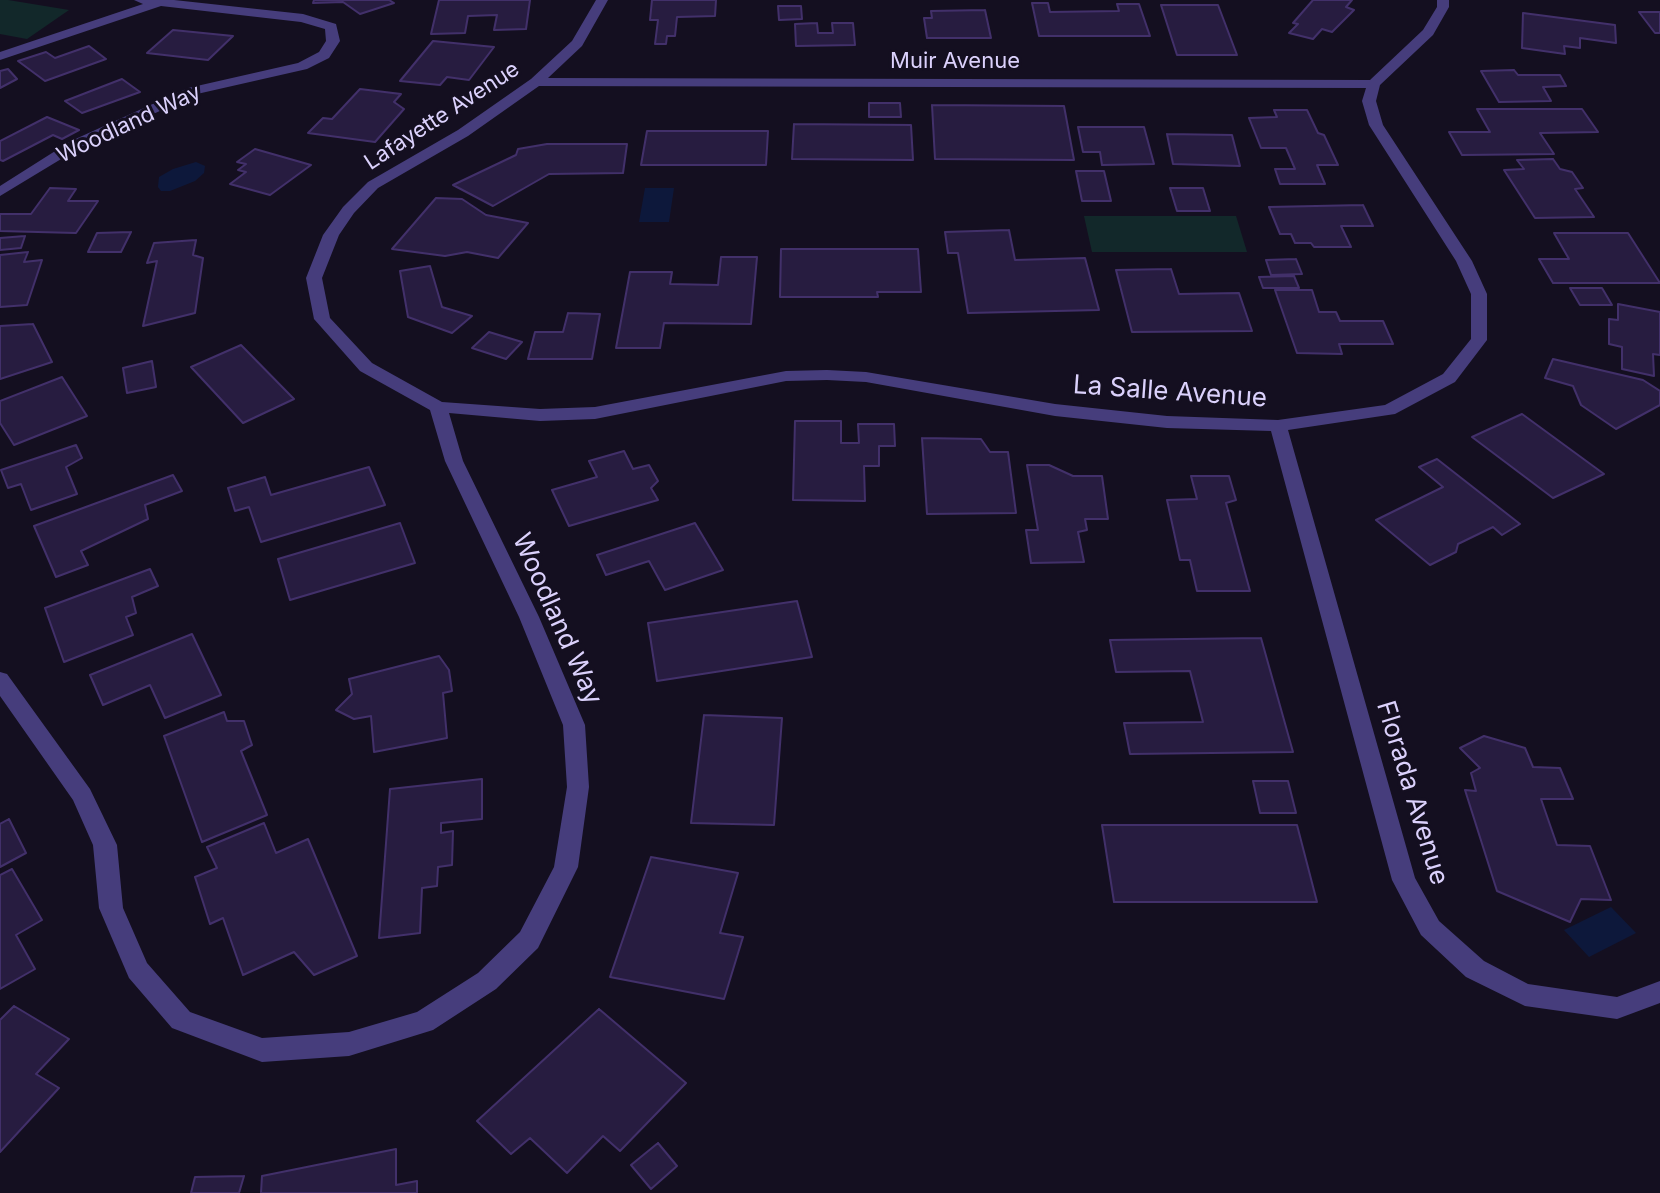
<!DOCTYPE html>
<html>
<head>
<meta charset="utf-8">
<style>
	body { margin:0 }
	canvas { display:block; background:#140f20 }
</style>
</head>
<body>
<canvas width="1660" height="1193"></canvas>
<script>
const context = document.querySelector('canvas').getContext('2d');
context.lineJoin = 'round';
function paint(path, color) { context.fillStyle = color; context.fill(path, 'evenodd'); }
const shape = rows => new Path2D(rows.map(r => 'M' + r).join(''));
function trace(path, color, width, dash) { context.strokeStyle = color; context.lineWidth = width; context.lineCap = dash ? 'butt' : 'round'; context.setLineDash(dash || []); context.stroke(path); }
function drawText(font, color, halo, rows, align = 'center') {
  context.font = font + ' Inter,sans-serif'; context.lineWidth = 6; context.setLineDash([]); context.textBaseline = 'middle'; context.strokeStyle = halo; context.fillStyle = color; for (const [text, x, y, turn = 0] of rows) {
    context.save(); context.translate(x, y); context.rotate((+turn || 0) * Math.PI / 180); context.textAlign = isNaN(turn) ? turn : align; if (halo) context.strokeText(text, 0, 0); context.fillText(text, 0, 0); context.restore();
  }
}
paint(shape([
	[0,0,8,0,69,10,27,39,0,34],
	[1084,216,1236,216,1247,252,1092,252]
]), '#12282a');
paint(shape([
	[196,162,205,166,204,173,195,181,170,191,161,191,158,187,159,177,173,169],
	[645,188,674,188,669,222,639,222],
	[1611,907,1636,933,1589,957,1564,930]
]), '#0d183b');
const building = shape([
	[314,0,389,0,394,3,360,14,343,2,313,3,314,0],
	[439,0,530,0,526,29,494,30,497,15,468,16,465,33,431,34,439,0],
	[652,0,716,0,715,16,677,17,675,36,667,36,666,44,655,44,658,20,650,20,652,0],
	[1313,0,1352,0,1346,7,1354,10,1332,32,1322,29,1313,39,1289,33,1298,24,1293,23,1313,0],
	[1032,3,1048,3,1050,12,1119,11,1117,4,1139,4,1150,36,1039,36,1032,3],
	[1161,5,1218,5,1237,55,1177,55,1161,5],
	[778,6,801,6,802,19,779,20,778,6],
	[985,10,991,38,927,38,924,18,932,18,931,11,985,10],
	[1639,12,1660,12,1660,33,1655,33,1639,12],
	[1523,13,1615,25,1616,43,1580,38,1580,48,1564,46,1565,54,1522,48,1523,13],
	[817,23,818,33,833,33,832,23,853,23,855,45,796,46,795,24,817,23],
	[173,30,233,36,208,60,147,53,173,30],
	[433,41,494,47,469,80,447,77,440,85,400,81,433,41],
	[89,46,106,59,45,81,18,61,46,52,55,58,89,46],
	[8,69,17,79,0,88,0,71,8,69],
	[1514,70,1518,75,1560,75,1566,86,1543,87,1551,101,1499,102,1481,71,1514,70],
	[122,79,140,92,82,113,65,101,122,79],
	[360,89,401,94,394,102,404,109,375,142,308,133,323,118,332,119,360,89],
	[869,103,900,103,901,117,869,117,869,103],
	[932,105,1064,106,1074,160,935,159,932,105],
	[1477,109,1582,109,1598,132,1540,133,1554,154,1462,155,1449,132,1490,132,1477,109],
	[1274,110,1307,110,1318,133,1324,135,1338,165,1317,165,1325,184,1280,184,1275,169,1295,169,1286,148,1261,148,1249,118,1277,117,1274,110],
	[47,117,79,130,62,139,53,135,3,161,0,160,0,141,47,117],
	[794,124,911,125,913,160,792,159,794,124],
	[1078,127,1144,127,1154,164,1102,165,1100,152,1083,152,1078,127],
	[647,131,768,131,766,165,641,165,647,131],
	[1167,134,1232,135,1240,166,1173,164,1167,134],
	[547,144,627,144,623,173,549,174,493,206,453,185,516,155,518,149,547,144],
	[255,149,311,165,270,195,230,184,246,172,238,170,246,164,237,162,255,149],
	[1553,159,1560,169,1572,172,1583,188,1575,189,1594,217,1535,218,1504,170,1524,169,1517,160,1553,159],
	[1076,171,1104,171,1111,201,1082,201,1076,171],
	[50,188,76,189,68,201,98,201,76,233,0,231,0,214,31,214,50,188],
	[1170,188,1203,188,1210,211,1177,211,1170,188],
	[436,198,462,199,486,215,528,223,498,258,467,252,445,256,392,249,436,198],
	[1363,205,1373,226,1341,226,1351,247,1314,247,1311,243,1295,243,1291,234,1280,234,1269,207,1363,205],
	[1009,230,1015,260,1085,258,1099,310,968,313,958,253,948,253,945,232,1009,230],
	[131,232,121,252,88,252,97,233,131,232],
	[1554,233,1628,233,1660,283,1553,283,1539,259,1569,259,1554,233],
	[25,236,21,248,0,250,0,238,25,236],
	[196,240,193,255,203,258,195,313,143,326,157,261,147,263,154,243,196,240],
	[781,249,918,249,921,292,877,292,878,297,780,297,781,249],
	[28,252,24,262,42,260,27,305,0,307,0,255,28,252],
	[721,257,757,257,751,324,664,323,660,348,616,348,630,272,672,272,670,284,718,285,721,257],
	[1296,259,1302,274,1271,275,1266,260,1296,259],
	[430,266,442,307,472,316,452,333,408,317,400,271,430,266],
	[1171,269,1179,294,1239,293,1252,331,1132,332,1116,270,1171,269],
	[1294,276,1299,288,1263,288,1259,277,1294,276],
	[1570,288,1602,288,1612,305,1580,305,1570,288],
	[1275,290,1312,290,1319,312,1336,312,1340,321,1383,321,1393,344,1339,344,1342,354,1297,353,1275,290],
	[1618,304,1660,312,1660,355,1653,354,1654,376,1622,369,1622,347,1609,344,1609,319,1618,320,1618,304],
	[568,313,600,314,592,359,528,359,535,332,563,332,568,313],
	[33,324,52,362,0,379,0,326,33,324],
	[489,332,522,342,506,359,472,348,489,332],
	[241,345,294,399,243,423,191,367,241,345],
	[1553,359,1643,380,1660,391,1660,405,1616,429,1581,405,1573,386,1545,378,1553,359],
	[152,361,156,387,127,393,123,368,152,361],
	[62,377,87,416,14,445,0,423,0,401,62,377],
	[1522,414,1604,474,1553,498,1472,437,1522,414],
	[795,421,841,421,841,443,859,443,858,424,894,424,895,446,879,446,879,466,864,466,865,501,793,500,795,421],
	[922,438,981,439,990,452,1008,452,1016,513,927,514,922,438],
	[76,445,82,458,66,467,77,494,31,510,21,484,8,488,1,470,76,445],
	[624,451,633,469,649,465,658,481,651,488,658,500,569,526,552,490,597,477,589,461,624,451],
	[1437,459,1520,524,1502,535,1493,527,1458,544,1456,552,1430,565,1376,520,1443,487,1419,467,1437,459],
	[1027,465,1049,465,1073,476,1102,476,1108,519,1085,519,1087,530,1078,532,1084,562,1031,563,1026,530,1038,530,1027,465],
	[369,467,385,505,261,542,249,507,235,511,228,488,265,477,271,495,369,467],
	[173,475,182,491,145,505,148,519,81,551,88,565,56,577,34,526,173,475],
	[1191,476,1229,476,1236,500,1226,503,1250,591,1197,591,1190,560,1180,560,1167,500,1197,499,1191,476],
	[400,523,415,563,290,600,278,559,400,523],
	[695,523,723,570,665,590,649,561,606,575,597,555,695,523],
	[150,569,158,586,132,597,136,613,126,617,133,635,64,662,45,608,150,569],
	[797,601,812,657,657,681,648,623,797,601],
	[192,634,221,695,165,718,150,685,103,705,90,675,192,634],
	[1261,638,1293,752,1130,754,1124,723,1203,722,1190,671,1116,672,1110,640,1261,638],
	[439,656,449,670,452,691,443,693,447,738,374,752,371,716,354,719,336,710,352,694,349,679,439,656],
	[224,712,227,721,244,721,252,745,241,751,267,815,202,842,164,736,224,712],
	[704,715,782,718,774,825,691,823,704,715],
	[1484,736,1525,748,1533,767,1560,768,1573,799,1541,799,1557,845,1590,846,1611,900,1581,899,1570,922,1497,891,1465,790,1476,791,1471,773,1480,768,1460,748,1484,736],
	[482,779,482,819,441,823,441,833,453,831,452,865,438,867,437,886,422,888,420,933,379,938,390,789,482,779],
	[1253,781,1288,781,1296,813,1260,813,1253,781],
	[9,819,26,853,0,867,0,824,9,819],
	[264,823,276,853,308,839,357,956,314,975,294,952,243,975,223,918,210,924,195,877,217,868,207,847,264,823],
	[1102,825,1297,825,1317,902,1114,902,1102,825],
	[651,857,738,873,720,933,743,937,724,999,610,977,651,857],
	[12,869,42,920,16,935,35,969,0,989,0,875,12,869],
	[14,1006,69,1039,36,1074,59,1088,0,1152,0,1020,14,1006],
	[599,1009,686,1083,620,1151,603,1136,567,1173,530,1138,511,1154,477,1121,599,1009],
	[658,1143,677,1166,651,1189,631,1165,658,1143],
	[396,1149,396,1185,417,1181,417,1193,261,1193,262,1176,396,1149],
	[244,1176,239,1193,191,1193,195,1177,244,1176]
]);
paint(building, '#271c40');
trace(building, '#42306a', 2);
paint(shape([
	[134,0,174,0,303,14,336,24,340,41,329,58,307,69,197,94,81,147,0,196,0,186,71,141,188,88,298,63,319,52,326,41,325,29,301,22,161,6,0,60,0,52,143,4,134,0],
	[596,0,608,0,582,46,548,78,1370,80,1423,30,1437,7,1437,0,1449,0,1449,7,1433,35,1380,85,1376,101,1383,125,1472,261,1487,294,1487,340,1455,382,1395,414,1288,430,1415,878,1439,921,1484,961,1528,984,1617,997,1660,981,1660,1003,1617,1019,1525,1006,1466,977,1421,935,1392,880,1271,431,1167,428,1055,416,866,382,827,380,786,381,595,419,540,421,449,413,463,461,539,617,585,725,589,787,578,867,538,948,496,989,433,1030,349,1056,262,1062,172,1028,129,978,99,908,93,845,73,800,0,696,0,672,7,674,90,789,117,845,123,908,147,963,190,1012,262,1038,349,1032,417,1012,478,973,520,932,554,867,567,787,563,725,519,617,445,461,430,410,360,371,314,319,306,278,323,235,343,207,368,182,458,130,531,79,572,41,596,0],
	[539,86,1366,88,1362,101,1369,125,1456,261,1471,294,1471,339,1443,374,1385,405,1278,420,1167,416,1055,404,866,372,827,370,786,371,595,407,540,409,442,402,372,363,330,318,322,278,339,235,354,213,378,188,468,136,539,86]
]), '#463d7c');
drawText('22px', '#dbd1fc', '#140f20', [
	["Muir Avenue",955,61],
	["Lafayette Avenue",442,116,-33],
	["Woodland Way",129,124,-25]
]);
drawText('26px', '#dbd1fc', '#140f20', [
	["La Salle Avenue",1170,392,4],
	["Woodland Way",557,619,66],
	["Florada Avenue",1412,793,73]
]);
</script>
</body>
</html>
